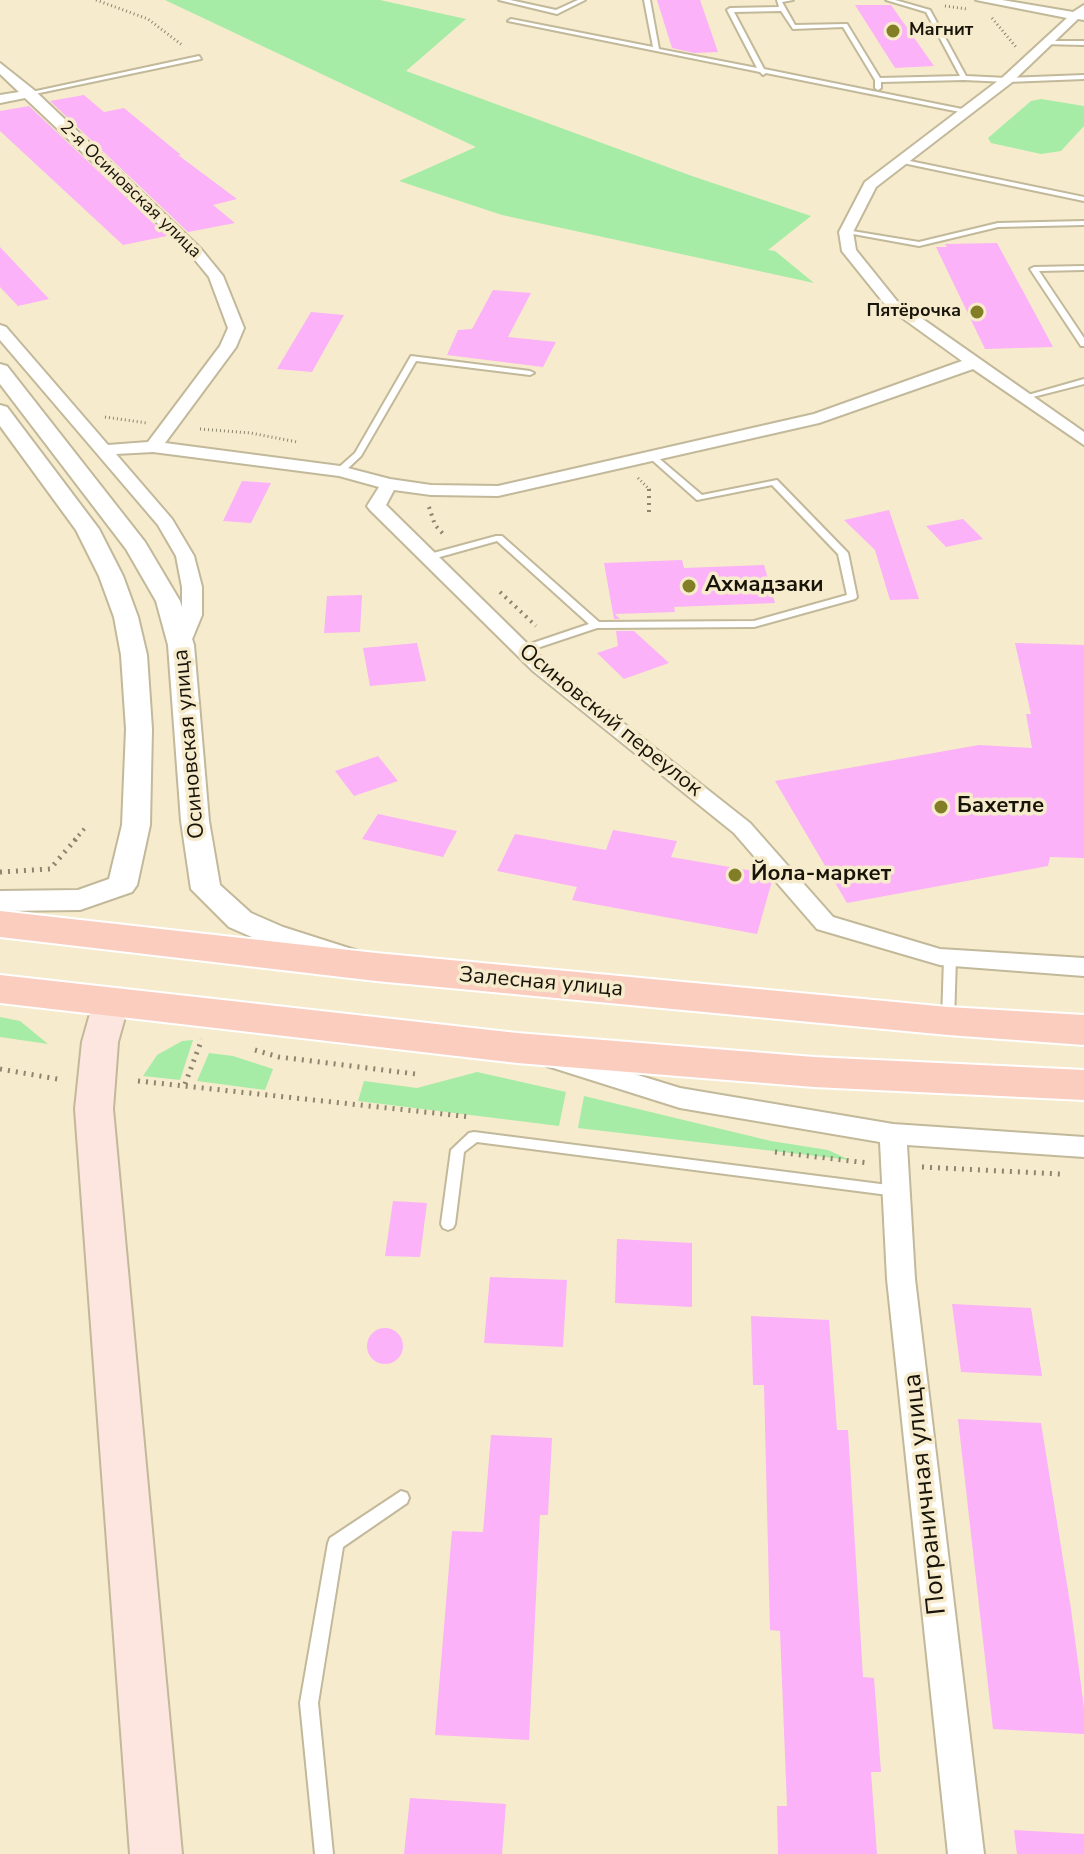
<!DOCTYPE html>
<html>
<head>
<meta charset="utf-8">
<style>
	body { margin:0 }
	canvas { display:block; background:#f6ebcc }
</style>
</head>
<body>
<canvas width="1084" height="1854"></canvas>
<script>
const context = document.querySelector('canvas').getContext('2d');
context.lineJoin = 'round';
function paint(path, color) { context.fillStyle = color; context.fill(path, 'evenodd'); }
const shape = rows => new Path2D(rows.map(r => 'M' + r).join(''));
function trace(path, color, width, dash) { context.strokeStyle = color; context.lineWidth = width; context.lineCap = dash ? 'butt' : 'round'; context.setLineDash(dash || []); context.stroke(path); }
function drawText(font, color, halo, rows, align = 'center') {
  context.font = font + ' "Nunito Sans",sans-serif'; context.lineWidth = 7; context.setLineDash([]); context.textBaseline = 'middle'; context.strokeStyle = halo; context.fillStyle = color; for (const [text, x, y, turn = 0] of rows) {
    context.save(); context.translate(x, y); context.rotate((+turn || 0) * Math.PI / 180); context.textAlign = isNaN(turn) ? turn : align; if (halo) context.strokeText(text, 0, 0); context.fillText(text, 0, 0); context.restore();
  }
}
paint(shape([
	[165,0,380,0,466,19,406,71,689,175,811,216,768,250,775,251,814,283,502,215,399,181,476,147],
	[1041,99,1084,106,1084,126,1061,151,1041,154,991,143,988,138,1031,101],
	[0,1017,20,1021,48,1044,0,1037],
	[193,1040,180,1080,143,1076,157,1055,182,1041],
	[209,1053,233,1056,273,1069,265,1090,197,1081],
	[477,1072,566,1092,559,1126,358,1101,364,1081,417,1088],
	[584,1096,771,1141,828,1150,850,1160,578,1128]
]), '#a6eca7');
paint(shape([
	[657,0,700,0,718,52,694,53,672,48],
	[855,5,891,5,934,66,895,68],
	[84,95,104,112,124,108,181,155,178,155,237,199,213,205,235,223,188,232,50,101],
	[29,106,167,236,123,245,0,131,0,111],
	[997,243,1044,330,1053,347,985,349,936,247,947,247,945,244],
	[0,247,49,299,18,306,0,287],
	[493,290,531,293,508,337,556,342,543,367,447,355,458,330,472,329],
	[311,312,344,315,312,372,277,369],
	[242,481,271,483,251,523,223,521],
	[889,510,919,599,890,600,875,550,844,520],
	[963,519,983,539,946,547,926,526],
	[682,560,684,568,764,565,775,603,674,607,675,612,615,614,620,619,614,619,604,563],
	[362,595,360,632,324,633,327,596],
	[616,631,634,631,669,663,624,679,597,653,618,646],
	[417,643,426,681,370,686,363,648],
	[1015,643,1084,645,1084,858,1050,857,1048,866,847,903,775,781,979,745,1032,748,1026,714,1031,714],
	[378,756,398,781,354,796,335,771],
	[378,814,457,831,443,857,362,839],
	[613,830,677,841,671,857,765,873,772,881,757,934,572,900,577,887,497,871,515,834,606,850],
	[393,1201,427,1203,420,1257,385,1256],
	[617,1239,692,1243,692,1307,615,1303],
	[490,1277,567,1280,563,1347,484,1343],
	[952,1304,1031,1308,1042,1376,961,1372],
	[751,1316,829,1320,837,1430,848,1430,863,1677,874,1678,881,1772,871,1772,877,1854,778,1854,777,1806,787,1806,780,1631,770,1630,764,1385,753,1385],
	'367 1346a18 18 0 1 1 36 0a18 18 0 1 1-36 0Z',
	[958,1419,1041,1423,1071,1609,1084,1708,1084,1734,993,1729],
	[491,1435,552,1438,548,1515,540,1515,529,1740,435,1735,452,1531,483,1532],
	[410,1798,506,1804,502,1854,404,1854],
	[1014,1830,1084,1834,1084,1854,1017,1854]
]), '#fbb2f8');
const service = shape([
	[499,0,510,0,556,10,578,0,585,0,557,14,499,0],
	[644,0,650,0,659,49,757,68,727,10,730,8,779,7,777,0,793,0,782,2,795,25,847,24,880,78,960,76,926,12,886,0,895,0,930,10,966,76,1007,78,1084,75,1084,79,1007,82,964,80,881,82,881,88,878,90,875,88,875,80,843,27,793,29,781,11,734,12,764,69,967,110,967,112,965,113,766,73,763,75,760,72,508,21,511,19,653,47,644,0],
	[1044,41,1084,41,1084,45,1042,44,1044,41],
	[199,56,201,59,30,95,27,93,199,56],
	[900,159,1084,197,1084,201,898,162,898,160,900,159],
	[1084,221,1084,225,998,227,919,246,842,232,846,230,919,242,998,223,1084,221],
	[1084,266,1084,270,1039,271,1084,338,1084,346,1081,346,1030,269,1034,267,1084,266],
	[411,356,530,371,534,373,530,375,416,361,361,456,343,473,337,473,337,469,355,453,411,356],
	[1084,379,1084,384,1025,399,1021,397,1084,379],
	[655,455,702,495,777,480,848,553,857,597,855,599,754,627,597,628,522,653,517,650,518,648,589,624,497,541,429,560,424,557,426,555,496,536,502,536,599,622,754,621,847,595,838,554,772,485,697,500,652,460,651,458,655,455],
	[950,954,956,958,954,1021,952,1024,948,1026,944,1024,942,1021,944,958,950,954],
	[474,1132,896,1186,901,1187,903,1191,901,1195,896,1196,477,1142,464,1152,455,1224,453,1228,448,1230,443,1228,441,1224,451,1150,469,1133,474,1132],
	[401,1491,407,1493,409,1498,407,1503,343,1547,318,1703,333,1854,315,1854,300,1703,328,1543,330,1538,401,1491]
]);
const minor = shape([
	[976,0,1002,0,1073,12,1084,5,1084,20,1078,19,1011,83,876,187,853,232,856,250,897,301,1084,432,1084,445,973,369,819,423,498,496,431,495,394,490,386,505,547,663,750,823,833,917,940,949,1084,958,1084,976,940,965,817,929,734,833,533,671,370,510,367,506,379,487,339,476,153,452,116,454,172,519,194,556,202,587,202,615,188,649,174,649,171,645,182,615,182,587,176,556,158,525,0,340,0,325,6,327,108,445,148,442,220,346,228,328,209,277,191,255,25,98,0,103,0,95,19,92,0,74,0,63,34,90,201,249,223,276,244,328,236,347,165,443,340,466,390,479,431,485,498,486,814,414,962,361,887,307,842,251,839,232,865,182,1003,77,1067,18,976,0],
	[556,1050,680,1088,893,1124,1084,1137,1084,1157,907,1145,915,1279,984,1854,948,1854,887,1279,880,1142,680,1108,547,1066,543,1059,547,1052,556,1050]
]);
const tertiary = shape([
	[0,364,7,366,145,542,180,601,194,645,209,821,220,885,251,913,283,927,358,951,362,958,358,965,347,969,336,965,261,941,229,927,191,889,181,821,168,645,156,601,126,549,0,384,0,364],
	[0,405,7,407,99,529,123,576,138,617,147,655,152,729,150,825,137,885,132,892,80,910,0,911,0,891,78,890,109,879,122,825,126,729,121,655,114,617,99,576,76,530,0,426,0,405]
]);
const secondary = shape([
	[111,990,124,994,129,1003,118,1042,113,1109,182,1854,130,1854,75,1109,82,1042,93,1003,98,994,111,990]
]);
const primary = shape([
	[0,911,376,953,948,1007,1084,1015,1084,1045,948,1035,376,981,0,937,0,911],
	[0,975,517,1033,814,1057,1084,1070,1084,1100,814,1087,517,1063,0,1003,0,975]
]);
trace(service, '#c2b89a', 4);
trace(minor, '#c2b89a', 4);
trace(tertiary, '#c2b89a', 4);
trace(secondary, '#c2b89a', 4);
trace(primary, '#fff', 4);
trace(shape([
	[96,0,148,19,182,45],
	[945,6,967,9],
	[992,18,1016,47],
	[105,417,147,423],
	[200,429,251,433,297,442],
	[638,478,651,491]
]), '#8d8570', 3, [1, 3]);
trace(shape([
	[429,507,435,525,445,536],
	[649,512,649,489],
	[500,592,536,626],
	[74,841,85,828]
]), '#8d8570', 4, [2, 5]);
trace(shape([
	[0,872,50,869,76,839],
	[255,1050,279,1057,416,1074],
	[0,1069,63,1080],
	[138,1081,471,1117],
	[185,1084,202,1039],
	[775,1152,868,1163],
	[922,1167,1060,1174]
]), '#8d8570', 5, [2, 6]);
paint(service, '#fff');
paint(minor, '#fff');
paint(tertiary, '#fff');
paint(secondary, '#fde6df');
paint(primary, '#facdbf');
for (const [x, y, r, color] of [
	[893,31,8,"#827e26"],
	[977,312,8,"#827e26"],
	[689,586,8,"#827e26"],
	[941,807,8,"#827e26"],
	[735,875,8,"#827e26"]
]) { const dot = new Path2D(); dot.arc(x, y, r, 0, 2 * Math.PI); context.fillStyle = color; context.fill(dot); trace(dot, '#f6ebcc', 3); }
drawText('bold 18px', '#181409', '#f6ebcc', [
	["Магнит",909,31],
	["Пятёрочка",961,312,"right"]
], 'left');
drawText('18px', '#181409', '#f6ebcc', [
	["2-я Осиновская улица",130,190,44]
]);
drawText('bold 22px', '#181409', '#f6ebcc', [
	["Ахмадзаки",705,586],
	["Бахетле",957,807],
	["Йола-маркет",751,875]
], 'left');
drawText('22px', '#181409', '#f6ebcc', [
	["Осиновский переулок",610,721,39],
	["Осиновская улица",190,744,-95],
	["Залесная улица",541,983,5]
]);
drawText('26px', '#181409', '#f6ebcc', [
	["Пограничная улица",926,1494,-96]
]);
</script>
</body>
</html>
